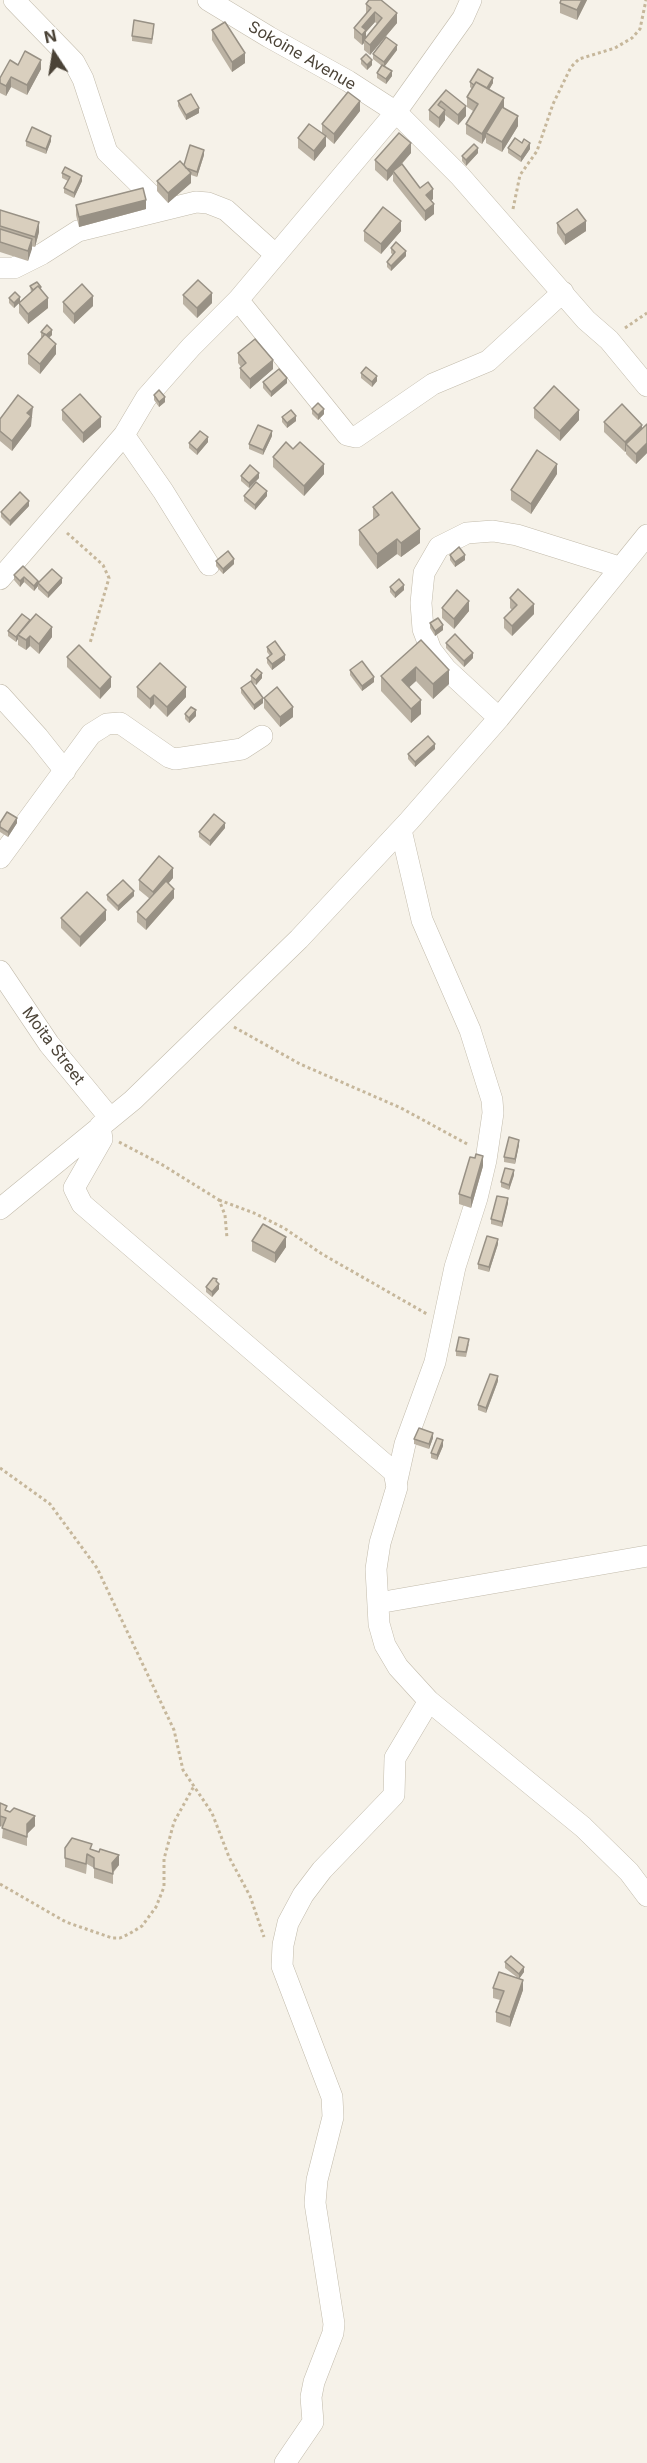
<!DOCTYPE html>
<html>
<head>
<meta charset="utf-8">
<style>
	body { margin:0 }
	#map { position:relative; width:647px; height:2463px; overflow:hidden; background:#f6f2e9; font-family:Inter,sans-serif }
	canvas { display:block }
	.north { position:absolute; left:24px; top:24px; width:60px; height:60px; -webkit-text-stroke:4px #fff; paint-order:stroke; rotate:348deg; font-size:16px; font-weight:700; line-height:24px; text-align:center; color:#4b4337 }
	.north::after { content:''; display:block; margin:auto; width:21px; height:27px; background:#4b4337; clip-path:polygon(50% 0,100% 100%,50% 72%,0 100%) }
</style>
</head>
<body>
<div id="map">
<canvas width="647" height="2463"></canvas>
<div class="north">N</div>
</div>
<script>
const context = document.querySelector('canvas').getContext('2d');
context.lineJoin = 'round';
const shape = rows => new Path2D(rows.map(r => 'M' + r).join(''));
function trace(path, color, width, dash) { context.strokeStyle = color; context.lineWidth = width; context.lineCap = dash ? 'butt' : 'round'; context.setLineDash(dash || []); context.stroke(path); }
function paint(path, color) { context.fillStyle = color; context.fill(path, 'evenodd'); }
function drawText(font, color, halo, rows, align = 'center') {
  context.font = font + ' Inter,sans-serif'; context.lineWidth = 4.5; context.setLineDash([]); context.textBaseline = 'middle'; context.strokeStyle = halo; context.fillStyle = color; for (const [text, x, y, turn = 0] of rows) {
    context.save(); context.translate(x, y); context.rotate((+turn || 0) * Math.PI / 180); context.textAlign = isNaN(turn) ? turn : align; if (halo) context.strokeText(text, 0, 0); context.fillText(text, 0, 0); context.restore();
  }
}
const minor = shape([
	[14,0,74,62,83,79,107,152,164,208],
	[208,0,269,37,348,81,396,112,460,176,586,320,609,340,647,386],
	[0,268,14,268,42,254,78,231,196,202,208,203,226,210,276,255],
	[238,300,347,435,356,437,433,384,488,361,563,292],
	[124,435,163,491,209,565],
	[0,579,124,435,146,398,191,347,238,300,396,112,463,18,471,0],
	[0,695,38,737,65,771],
	[499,718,446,669,431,650,423,629,421,603,424,573,439,547,467,533,493,531,517,535,619,567],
	[0,858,91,734,107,724,120,723,169,757,175,759,242,749,262,736],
	[0,971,49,1044,110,1118],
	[100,1126,102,1139,74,1188,82,1204,394,1472,397,1487,380,1543,376,1569,379,1624,385,1645,398,1667,429,1701,583,1827,629,1872,647,1896],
	[0,1209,133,1100,299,939,409,821,499,718,647,535],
	[397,1480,405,1444,435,1362,455,1267,477,1198,486,1160,493,1113,492,1100,470,1030,422,920,401,830],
	[378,1603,647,1556],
	[285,2463,313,2422,311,2397,314,2382,333,2333,334,2324,315,2203,317,2180,333,2117,332,2097,282,1966,283,1945,288,1923,303,1895,322,1870,394,1795,395,1758,429,1701]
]);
trace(minor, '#c2bbab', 22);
trace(shape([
	[513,209,520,175,537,151,553,104,571,67,579,59,615,48,632,38,640,29,646,0],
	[625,328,647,313],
	[67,533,103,565,109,578,90,643],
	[234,1027,300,1064,401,1108,469,1145],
	[119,1142,161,1164,219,1200,225,1215,227,1238],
	[219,1200,254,1213,284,1228,322,1254,427,1314],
	[0,1468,50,1504,97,1568,174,1730,183,1770,212,1813,229,1857,250,1896,264,1937],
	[0,1884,66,1922,112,1938,120,1938,129,1934,142,1926,156,1907,164,1887,164,1859,174,1822,194,1786]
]), '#c6b79b', 3, [3, 3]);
trace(minor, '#fff', 21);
paint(shape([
	[561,0,587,0,577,20,560,13,560,3],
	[366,4,397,23,370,55,364,50,364,43,362,45,354,38,354,28,366,14],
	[375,22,377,24,366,37,366,32],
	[154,29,152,44,132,41,132,36],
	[212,30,245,63,232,72,212,40],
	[397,50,385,66,392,76,386,84,377,78,377,73,382,66,373,59,373,54],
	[361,59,372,65,367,70,361,64],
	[18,65,41,69,27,95,11,87,6,96,0,93,0,78],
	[470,82,493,83,489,90,518,126,502,152,486,143,486,137,482,144,466,134,466,124,473,111,467,107,467,97,472,89,470,87],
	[446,90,466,116,458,125,445,115,445,120,439,128,429,120,429,110],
	[178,101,199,113,186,120,178,106],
	[360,111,334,144,326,137,326,146,314,161,298,148,298,138,322,134,322,124],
	[26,141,51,141,46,154,26,146],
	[508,148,530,149,521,162,508,153],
	[411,153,401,165,420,188,433,199,431,201,434,214,425,221,393,181,393,174,387,181,375,170,375,160],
	[478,153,466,166,462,161,462,156],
	[204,155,197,177,191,175,191,183,168,203,157,191,157,181],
	[62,173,82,181,74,198,64,193,64,188,68,181,62,178],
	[76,205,146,209,79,227,76,215],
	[0,210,39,232,35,247,32,246,28,261,0,252],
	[557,223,586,231,565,245,557,233],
	[364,231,401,231,381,254,364,241],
	[391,248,406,256,391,271,387,267,387,262,393,255,391,253],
	[30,286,41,289,48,308,28,324,19,313,19,303,31,292],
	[183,295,212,303,197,318,183,304],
	[9,298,20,302,14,308,9,303],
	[63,302,93,306,74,324,63,312],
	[41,332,52,335,49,338,56,354,40,374,28,364,28,354,42,338,41,337],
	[238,353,273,369,250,389,240,378,240,368,241,367,238,363],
	[361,373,377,381,372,387,361,378],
	[263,382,287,383,271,397,263,388],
	[154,395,165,402,159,407,154,400],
	[534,408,579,420,560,441,534,418],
	[312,409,324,414,318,420,312,414],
	[62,410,101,427,83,443,62,420],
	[33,417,31,418,31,426,12,451,0,441,0,419],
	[282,417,296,421,287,428,282,422],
	[604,422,642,428,647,453,636,464,626,454,626,451,625,452,604,432],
	[272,436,263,455,249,449,249,444],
	[208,442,197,455,189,448,189,443],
	[293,449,324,474,304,496,273,467,273,457],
	[557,474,531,514,511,500,511,490],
	[241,476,259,478,249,488,241,481],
	[244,496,267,496,255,510,244,501],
	[29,506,10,526,1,517,1,512],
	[373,507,420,543,401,557,397,554,377,569,359,545,359,530,373,520],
	[450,555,465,560,455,567,450,560],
	[216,561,234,564,223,574,216,566],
	[23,566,38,583,62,583,48,598,38,589,38,586,34,591,24,582,20,587,14,580,14,575],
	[390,587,404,590,395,598,390,592],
	[510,598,534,614,512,636,504,628,504,618,512,610,510,608],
	[442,608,469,611,454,629,442,618],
	[30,620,52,637,39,654,30,646,26,650,18,645,18,639,16,642,8,636,8,631],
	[430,623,443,630,435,636,430,628],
	[421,640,449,684,433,699,416,681,409,687,421,714,411,723,381,691,381,676],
	[446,643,473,658,464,667,446,648],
	[267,647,285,660,272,670,267,663,267,658,270,656,267,652],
	[67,657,111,687,100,699,67,667],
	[350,670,374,682,362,691,350,675],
	[251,676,262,678,256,685,251,681],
	[137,687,186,697,167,717,154,704,150,709,137,697],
	[241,688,263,703,254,710,241,693],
	[264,698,293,717,280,727,264,708],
	[185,714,196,716,189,723,185,719],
	[435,749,415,767,408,759,408,754],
	[0,823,17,823,8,837,0,832],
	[225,828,210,846,199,837,199,832],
	[173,878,168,883,174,898,146,930,137,922,137,912,150,899,139,890,139,880],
	[107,895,134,896,118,911,107,900],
	[61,918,106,920,80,947,61,928],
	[519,1145,515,1164,504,1162,504,1157],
	[483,1166,471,1208,459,1204,459,1194],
	[514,1175,509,1190,501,1187,501,1182],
	[508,1203,502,1227,491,1224,491,1219],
	[252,1241,286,1247,275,1263,252,1251],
	[498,1244,489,1272,478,1269,478,1264],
	[217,1282,219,1289,212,1297,206,1292,206,1287],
	[469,1344,466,1357,456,1356,456,1351],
	[498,1381,486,1413,478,1410,478,1405],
	[433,1438,429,1449,414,1444,414,1439],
	[443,1446,437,1460,431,1458,431,1453],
	[0,1803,7,1811,35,1826,27,1834,27,1846,2,1838,3,1827,0,1826,0,1835],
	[65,1848,92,1850,119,1865,113,1873,113,1884,94,1878,94,1868,87,1864,86,1874,65,1867],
	[505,1962,524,1972,519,1979,523,1990,510,2027,496,2022,496,2012,500,2000,493,1998,493,1988,518,1978,505,1968]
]), '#bbb2a3');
paint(shape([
	[582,0,587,0,577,20,577,10],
	[375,12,375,22,366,32,366,40,364,40,364,43,362,45,362,27],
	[397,13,397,23,370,55,370,45],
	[397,45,397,50,384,67,384,62],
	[245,53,245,63,232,72,232,62],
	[41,60,41,69,27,95,27,85],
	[372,60,372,65,367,70,367,65],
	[392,71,392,76,386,84,386,79],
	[11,77,11,87,6,96,6,86],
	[493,78,493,83,485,96,485,91],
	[504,98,504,108,486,133,486,137,482,144,482,134],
	[360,101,360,111,334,144,334,134],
	[466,106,466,116,458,125,458,115],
	[199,108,199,113,186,120,186,115],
	[445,110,445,120,439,128,439,118],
	[518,116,518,126,502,152,502,142],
	[51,136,51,141,46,154,46,149],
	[326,136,326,146,314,161,314,151],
	[411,143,411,153,394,172,393,171,393,174,387,181,387,171],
	[530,143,530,149,521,162,521,157],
	[478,148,478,153,466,166,466,160],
	[204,150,204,155,197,177,197,172],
	[191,173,191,183,168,203,168,193],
	[82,176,82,181,74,198,74,193],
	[433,189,433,199,426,204,426,195],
	[146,200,146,209,79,227,79,217],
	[434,204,434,214,425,221,425,211],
	[401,221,401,231,381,254,381,244],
	[586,221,586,231,565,245,565,235],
	[39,222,39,232,35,247,35,237],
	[32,239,32,249,28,261,28,251],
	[406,251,406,256,391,271,391,266],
	[212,293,212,303,197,318,197,308],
	[93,296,93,306,74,324,74,314],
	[20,297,20,302,14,308,14,303],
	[48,298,48,308,28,324,28,314],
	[52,330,52,335,45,341,45,336],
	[56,344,56,354,40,374,40,364],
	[273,360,273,369,250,389,250,379],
	[377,376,377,381,372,387,372,382],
	[287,378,287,383,271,397,271,392],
	[165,397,165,402,159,407,159,402],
	[33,407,31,426,12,451,12,441,27,413],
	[324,409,324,414,318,420,318,415],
	[579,410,579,420,560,441,560,431],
	[296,416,296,421,287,428,287,423],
	[101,417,101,427,83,443,83,433],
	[642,425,642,435,626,444,626,451,625,452,625,442],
	[272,431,272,436,263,455,263,450],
	[208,437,208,442,197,455,197,450],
	[647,443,647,453,636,464,636,454],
	[324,464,324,474,304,496,304,486],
	[557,464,557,474,531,514,531,504],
	[259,473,259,478,249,488,249,483],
	[267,491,267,496,255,510,255,505],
	[29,501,29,506,10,526,10,521],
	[420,529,420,543,401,557,401,543],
	[397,539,397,554,377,569,377,554],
	[465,555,465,560,455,567,455,562],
	[234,559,234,564,223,574,223,569],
	[24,577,24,582,20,587,20,581],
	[62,578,62,583,48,598,48,593],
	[38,581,38,586,34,591,34,586],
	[404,585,404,590,395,598,395,593],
	[469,601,469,611,454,629,454,619],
	[534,604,534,614,512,636,512,626],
	[443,625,443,630,435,636,435,631],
	[52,627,52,637,39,654,39,644],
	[18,635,18,639,16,642,16,637],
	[30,636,30,646,26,650,26,640],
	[473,653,473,658,464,667,464,661],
	[285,655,285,660,272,670,272,664],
	[416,667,416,681,402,694,402,680],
	[449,670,449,684,433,699,433,684],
	[262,673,262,678,256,685,256,680],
	[111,677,111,687,100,699,100,689],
	[374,677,374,682,362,691,362,686],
	[186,687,186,697,167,717,167,707],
	[154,695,154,704,150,709,150,699],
	[263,698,263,703,254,710,254,705],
	[421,700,421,714,411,723,411,709],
	[293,707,293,717,280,727,280,717],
	[196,710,196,716,189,723,189,718],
	[435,744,435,749,415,767,415,762],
	[17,818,17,823,8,837,8,832],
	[225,823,225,828,210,846,210,841],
	[173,868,173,878,153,902,153,892],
	[174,889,174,898,146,930,146,920],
	[134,891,134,896,118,911,118,906],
	[106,910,106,920,80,947,80,937],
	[519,1140,519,1145,515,1164,515,1159],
	[483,1156,483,1166,471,1208,471,1198],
	[514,1170,514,1175,509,1190,509,1185],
	[508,1198,508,1203,502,1227,502,1222],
	[286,1237,286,1247,275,1263,275,1253],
	[498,1239,498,1244,489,1272,489,1267],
	[219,1284,219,1289,212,1297,212,1292],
	[498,1376,498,1381,486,1413,486,1408],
	[433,1433,433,1438,429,1449,429,1444],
	[443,1440,443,1446,437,1460,437,1455],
	[35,1816,35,1826,27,1834,27,1846,27,1824],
	[119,1855,119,1865,112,1873,112,1863],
	[524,1967,524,1972,519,1979,519,1974],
	[523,1980,523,1990,510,2027,510,2017]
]), '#989185');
const building = shape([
	[369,0,381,0,397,13,370,45,364,40,382,18,375,12,362,27,366,30,362,35,354,28,371,8,366,4,369,0],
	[561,0,582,0,577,10,560,3,561,0],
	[134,20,154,24,152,39,132,36,134,20],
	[225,22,245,53,232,62,212,30,225,22],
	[386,37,397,45,384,62,373,54,386,37],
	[25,51,41,60,27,85,11,77,6,86,0,83,0,78,10,60,18,65,25,51],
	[366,54,372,60,367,65,361,59,366,54],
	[382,65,392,71,386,79,377,73,382,65],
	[478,69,493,78,487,88,476,82,474,85,470,82,478,69],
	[476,82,504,98,482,134,466,124,478,104,467,97,476,82],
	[446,90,466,106,458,115,441,101,438,105,445,110,439,118,429,110,446,90],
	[348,92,360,101,334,134,322,124,348,92],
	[191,94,199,108,186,115,178,101,191,94],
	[502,107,518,116,502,142,486,133,502,107],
	[309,124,326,136,314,151,298,138,309,124],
	[32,127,51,136,46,149,26,141,32,127],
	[399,133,411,143,387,171,375,160,399,133],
	[515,138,522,143,524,139,530,143,521,157,508,148,515,138],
	[474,144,478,148,466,160,462,156,474,144],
	[190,145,204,150,197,172,186,168,184,165,190,145],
	[180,161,191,173,168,193,157,181,180,161],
	[402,164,420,188,428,182,433,189,426,195,434,204,425,211,393,171,402,164],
	[65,167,82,176,74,193,64,188,70,177,62,173,65,167],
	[143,188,146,200,79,217,76,205,143,188],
	[383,207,401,221,381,244,364,231,383,207],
	[577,209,586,221,565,235,557,223,577,209],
	[0,210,39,222,35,237,0,226,0,210],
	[0,229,32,239,28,251,0,242,0,229],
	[396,242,406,251,391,266,387,262,395,252,391,248,396,242],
	[198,280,212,293,197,308,183,295,198,280],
	[37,282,41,287,40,288,38,286,33,290,30,286,37,282],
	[82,284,93,296,74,314,63,302,82,284],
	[38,286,48,298,28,314,19,303,38,286],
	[15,292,20,297,14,303,9,298,15,292],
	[47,325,52,330,46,335,41,332,47,325],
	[45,334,56,344,40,364,28,354,45,334],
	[255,339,273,360,250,379,240,368,246,363,238,353,255,339],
	[366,367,377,376,372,382,361,373,366,367],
	[279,369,287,378,271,392,263,382,279,369],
	[554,386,579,410,560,431,534,408,554,386],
	[159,390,165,397,159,402,154,395,159,390],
	[80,394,101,417,83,433,62,410,80,394],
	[18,395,33,407,27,413,31,416,12,441,0,431,0,419,18,395],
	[318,403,324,409,318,415,312,409,318,403],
	[622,404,642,425,625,442,604,422,622,404],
	[291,410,296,416,287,423,282,417,291,410],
	[647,424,647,443,636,454,626,444,647,424],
	[258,425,272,431,263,450,249,444,258,425],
	[200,431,208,437,197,450,189,443,200,431],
	[286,442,293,449,300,442,324,464,304,486,273,457,286,442],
	[537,450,557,464,531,504,511,490,537,450],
	[250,465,259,473,249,483,241,476,250,465],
	[256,482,267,491,255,505,244,496,256,482],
	[20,492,29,501,10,521,1,512,20,492],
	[392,492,420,529,401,543,397,539,377,554,359,530,379,515,373,507,392,492],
	[459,547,465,555,455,562,450,555,459,547],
	[228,551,234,559,223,569,216,561,228,551],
	[23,566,38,581,34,586,24,577,20,581,14,575,23,566],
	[52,569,62,578,48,593,38,583,52,569],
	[399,579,404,585,395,593,390,587,399,579],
	[518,589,534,604,512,626,504,618,517,605,510,598,518,589],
	[457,590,469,601,454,619,442,608,457,590],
	[22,614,30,620,16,637,8,631,22,614],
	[36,614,52,627,39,644,30,636,26,640,18,635,36,614],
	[438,618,443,625,435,631,430,623,438,618],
	[455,634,473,653,464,661,446,643,455,634],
	[421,640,449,670,433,684,416,667,402,680,421,700,411,709,381,676,421,640],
	[275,641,285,655,272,664,267,658,272,654,267,647,275,641],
	[79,645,111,677,100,689,67,657,79,645],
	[362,661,374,677,362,686,350,670,362,661],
	[160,663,186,687,167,707,154,695,150,699,137,687,160,663],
	[257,669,262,673,256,680,251,676,257,669],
	[251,681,263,698,254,705,241,688,251,681],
	[277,687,293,707,280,717,264,698,277,687],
	[191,707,196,710,189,718,185,714,191,707],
	[428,736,435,744,415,762,408,754,428,736],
	[7,812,17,818,8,832,0,827,0,823,7,812],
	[214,814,225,823,210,841,199,832,214,814],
	[159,856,173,868,153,892,139,880,159,856],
	[123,880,134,891,118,906,107,895,123,880],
	[166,881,174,889,146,920,137,912,166,881],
	[87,892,106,910,80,937,61,918,87,892],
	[509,1137,519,1140,515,1159,504,1157,509,1137],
	[476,1154,483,1156,471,1198,459,1194,470,1157,475,1158,476,1154],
	[505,1168,514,1170,509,1185,501,1182,505,1168],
	[497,1196,508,1198,502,1222,491,1219,497,1196],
	[263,1224,286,1237,275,1253,252,1241,263,1224],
	[487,1236,498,1239,489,1267,478,1264,487,1236],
	[213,1278,217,1279,216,1281,219,1284,212,1292,206,1287,213,1278],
	[459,1337,469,1339,466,1352,456,1351,459,1337],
	[490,1374,498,1376,486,1408,478,1405,490,1374],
	[419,1428,433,1433,429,1444,414,1439,419,1428],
	[437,1438,443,1440,437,1455,431,1453,437,1438],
	[0,1803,7,1806,5,1810,10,1812,14,1808,35,1816,27,1824,27,1837,2,1828,6,1818,0,1816,0,1826,0,1803],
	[72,1838,92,1844,90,1849,99,1852,100,1849,119,1855,112,1863,113,1874,94,1868,94,1858,87,1854,86,1864,65,1858,65,1848,72,1838],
	[511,1956,524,1967,519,1974,505,1962,511,1956],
	[499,1972,523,1980,510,2017,496,2012,504,1991,493,1988,499,1972]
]);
paint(building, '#d9cfbe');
trace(building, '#989185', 1.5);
drawText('16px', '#4b4337', '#fff', [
	["Sokoine Avenue",302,56,30],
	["Moita Street",53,1046,53]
]);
</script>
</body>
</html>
